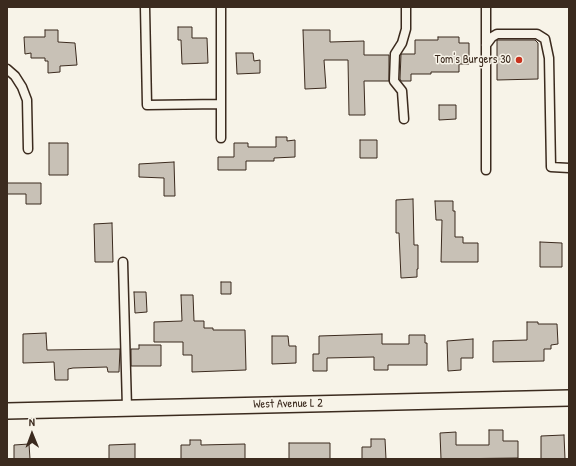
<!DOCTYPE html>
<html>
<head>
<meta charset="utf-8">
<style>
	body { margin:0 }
	#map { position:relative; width:576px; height:466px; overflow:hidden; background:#f7f3e8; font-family:"Patrick Hand",sans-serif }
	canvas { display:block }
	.frame { position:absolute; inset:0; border:8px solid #3b2a1e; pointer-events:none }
	.north { position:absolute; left:12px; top:414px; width:40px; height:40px; -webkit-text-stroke:3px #f7f3e8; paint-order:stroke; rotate:359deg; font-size:11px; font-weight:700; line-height:16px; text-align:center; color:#3b2a1e }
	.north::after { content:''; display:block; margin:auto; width:14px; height:18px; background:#3b2a1e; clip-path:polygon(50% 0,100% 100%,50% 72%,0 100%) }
</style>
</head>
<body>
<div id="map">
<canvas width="576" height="466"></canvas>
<div class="frame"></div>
<div class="north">N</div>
</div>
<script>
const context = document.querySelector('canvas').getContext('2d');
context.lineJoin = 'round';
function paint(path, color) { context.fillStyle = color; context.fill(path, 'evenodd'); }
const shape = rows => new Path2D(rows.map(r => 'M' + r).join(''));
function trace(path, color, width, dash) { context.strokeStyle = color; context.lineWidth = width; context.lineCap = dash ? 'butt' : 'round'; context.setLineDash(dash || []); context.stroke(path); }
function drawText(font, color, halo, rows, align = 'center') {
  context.font = font + ' "Patrick Hand",sans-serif'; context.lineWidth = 3; context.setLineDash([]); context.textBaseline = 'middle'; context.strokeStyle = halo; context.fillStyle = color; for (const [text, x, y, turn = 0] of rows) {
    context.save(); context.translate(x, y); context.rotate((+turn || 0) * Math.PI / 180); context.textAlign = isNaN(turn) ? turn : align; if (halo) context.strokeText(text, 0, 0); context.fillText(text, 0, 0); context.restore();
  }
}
const building = shape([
	[178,27,192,27,192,38,207,38,208,63,182,64,181,40,178,40,178,27],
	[45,30,58,30,58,42,75,43,77,65,60,66,60,72,48,73,48,61,45,61,45,58,31,58,31,53,25,54,24,37,45,37,45,30],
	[303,30,330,30,330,42,364,41,364,55,389,55,389,81,364,81,365,115,349,115,348,60,324,60,326,88,305,89,303,30],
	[438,37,459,37,459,43,469,43,469,64,459,64,459,72,431,72,431,74,411,74,411,81,401,81,400,79,401,54,415,54,415,40,438,40,438,37],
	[497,40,535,40,538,43,538,79,497,80,497,40],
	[236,53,253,53,254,61,260,60,260,73,237,74,236,53],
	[439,105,456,105,456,119,439,120,439,105],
	[276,137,287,137,287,141,295,140,295,157,274,158,274,161,246,161,246,170,218,170,218,157,234,157,234,143,248,143,248,147,276,147,276,137],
	[360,140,377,140,377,158,360,158,360,140],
	[49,143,68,143,68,175,49,175,49,143],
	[174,162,175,196,164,196,164,178,139,177,139,164,174,162],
	[7,183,41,183,41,204,26,204,26,194,7,194,7,183],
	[413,199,414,245,418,245,418,269,417,269,417,277,401,278,399,233,396,233,396,200,413,199],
	[435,201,453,201,453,211,455,211,455,237,463,237,463,243,478,243,478,262,441,262,442,220,436,220,435,201],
	[112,223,113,262,95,262,94,224,112,223],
	[540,242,562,243,562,267,540,267,540,242],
	[221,282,231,282,231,294,221,294,221,282],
	[134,292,146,292,147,312,135,313,134,292],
	[181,295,193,295,194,321,204,321,204,328,213,328,213,330,245,330,246,370,192,372,192,355,183,355,183,342,154,342,154,322,182,321,181,295],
	[527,322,538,322,538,324,557,324,558,344,551,345,551,349,544,349,544,361,493,362,493,341,527,340,527,322],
	[46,333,47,350,120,349,119,372,108,372,107,367,73,368,68,369,68,380,55,380,54,362,23,363,23,334,46,333],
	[382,334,382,344,409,344,409,335,425,335,425,343,427,343,427,365,388,365,388,370,374,370,374,357,327,358,327,371,313,371,313,354,319,354,319,336,382,334],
	[272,336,288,336,289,346,296,346,296,363,272,364,272,336],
	[473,339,473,358,461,358,461,370,448,371,447,341,473,339],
	[139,345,161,345,161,366,131,366,131,349,139,349,139,345],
	[489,430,503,430,503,441,518,441,518,458,441,459,440,433,456,432,456,445,489,445,489,430],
	[564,435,565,459,541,459,541,436,564,435],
	[371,439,385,439,386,459,362,459,362,447,371,447,371,439],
	[190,440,201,440,201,445,245,444,245,459,181,459,181,445,190,445,190,440],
	[289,443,330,443,330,459,289,459,289,443],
	[29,444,30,459,14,459,14,445,29,444],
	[135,444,135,459,109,459,109,445,135,444]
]);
paint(building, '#c8c1b6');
trace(building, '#3b2a1e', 1);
const lane = shape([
	[145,7,147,105,221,104,221,7],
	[486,7,486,170],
	[486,45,492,37,497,34,537,34,545,39,549,58,551,167,569,168],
	[7,69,15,76,22,87,27,100,28,149],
	[221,104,221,138],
	[404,119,402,91,394,81,395,54,402,43,406,29,406,7],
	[123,262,127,408]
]);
const street = shape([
	[7,411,569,398]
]);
trace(lane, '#3b2a1e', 11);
trace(street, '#3b2a1e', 18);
trace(lane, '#f7f3e8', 8);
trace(street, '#f7f3e8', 15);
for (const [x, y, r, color] of [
	[519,60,4,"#c8321e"]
]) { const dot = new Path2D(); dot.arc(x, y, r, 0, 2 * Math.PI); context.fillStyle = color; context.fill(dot); trace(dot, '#f7f3e8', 1.5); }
drawText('12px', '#3b2a1e', '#f7f3e8', [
	["Tom's Burgers 30",511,60]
], 'right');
drawText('12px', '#3b2a1e', '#f7f3e8', [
	["West Avenue L 2",288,404,-1]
]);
</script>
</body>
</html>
